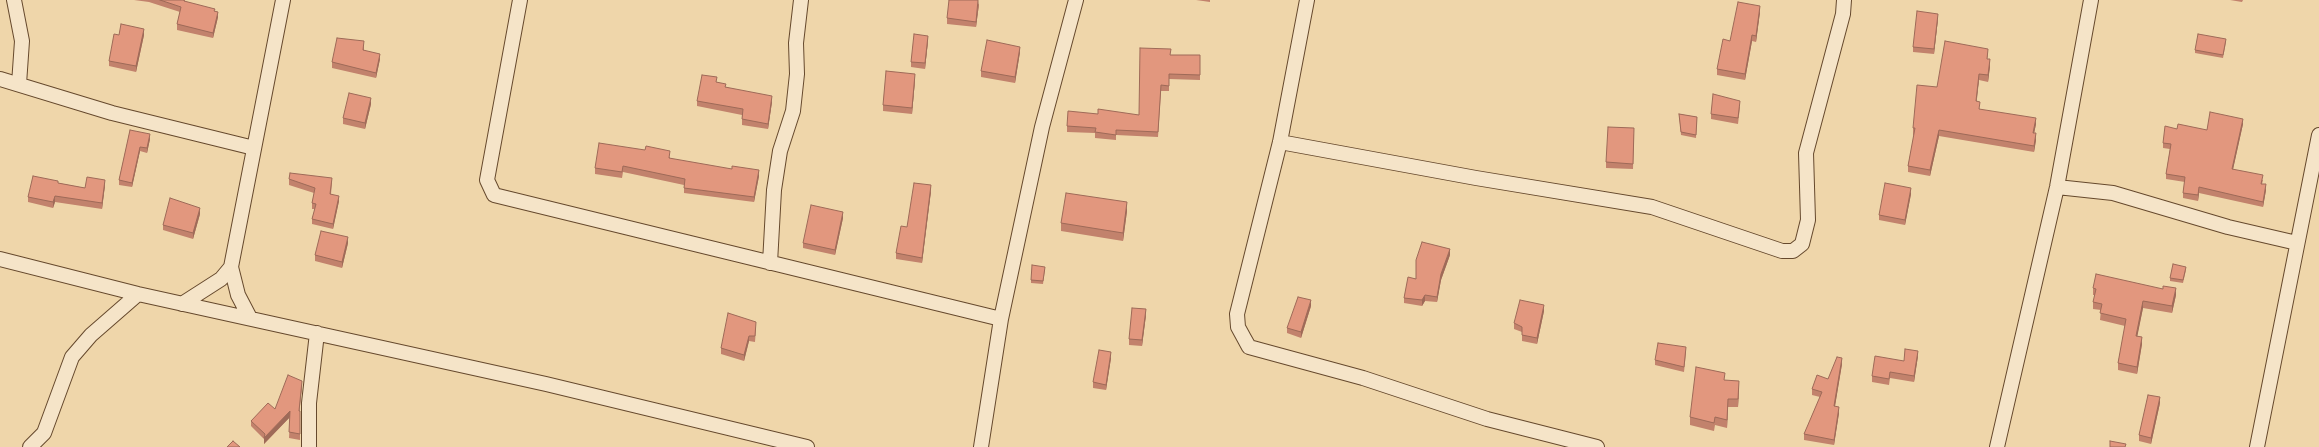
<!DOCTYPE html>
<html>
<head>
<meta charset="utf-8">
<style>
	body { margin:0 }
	canvas { display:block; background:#efd6aa }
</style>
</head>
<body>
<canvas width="2319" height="447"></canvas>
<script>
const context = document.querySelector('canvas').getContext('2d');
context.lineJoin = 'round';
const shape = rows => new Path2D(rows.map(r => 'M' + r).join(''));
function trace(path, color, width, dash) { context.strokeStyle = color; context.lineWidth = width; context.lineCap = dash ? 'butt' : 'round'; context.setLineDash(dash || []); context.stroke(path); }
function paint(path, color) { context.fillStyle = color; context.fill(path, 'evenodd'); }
const street = shape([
	[14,0,22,41,19,84],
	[520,0,487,180,494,195,1001,319],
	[1307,0,1280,142,1237,314,1238,327,1244,338,1249,347,1363,378,1487,419,1597,447],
	[0,79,112,113,254,148],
	[1280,142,1476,178,1652,207,1782,251,1793,251,1802,244,1808,220,1806,153,1843,14,1844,0],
	[2057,187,2113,193,2228,227,2297,243],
	[0,259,138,294,546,384,807,447],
	[770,263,774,190,780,151,793,111,797,74,796,43,801,0],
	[182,304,221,279,231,267],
	[250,318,238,295,231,267,283,0],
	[30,447,44,433,72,357,91,335,138,294],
	[309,447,309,403,317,333],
	[981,447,1001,319,1042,127,1076,0],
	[1997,447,2057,187,2091,0],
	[2257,447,2319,135]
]);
trace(street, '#66492d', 16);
trace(street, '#f5e4c8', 14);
paint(shape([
	[134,0,185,0,185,2,215,11,218,17,213,38,177,30,177,24,180,12,149,2],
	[1196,0,1210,0,1210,2],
	[2230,0,2243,0,2242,2],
	[979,4,976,27,947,24,947,18],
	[1760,12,1756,42,1752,41,1745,80,1717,75,1717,69,1730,41],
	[1938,19,1934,54,1913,52,1913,47],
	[144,35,136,72,109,66,109,61],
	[928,41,925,69,911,67,911,62],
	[2226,42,2223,58,2195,53,2195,50],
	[364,46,364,50,380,59,376,78,332,68,332,62],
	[1020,52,1015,83,981,77,981,71],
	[1171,55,1200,55,1200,80,1169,79,1169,91,1161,91,1158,137,1116,135,1116,140,1095,138,1095,133,1067,132,1067,126,1098,114,1139,115],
	[1988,55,1987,59,1990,66,1988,82,1979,80,1976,101,1980,110,2036,124,2034,133,2036,140,2034,152,1939,136,1930,176,1908,172,1908,166,1914,135,1913,135,1913,128,1937,87],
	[915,80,912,114,883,111,883,105],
	[717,82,726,87,772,102,768,129,742,125,742,115,697,106,697,101],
	[371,104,365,129,343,124,343,118],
	[1740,107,1738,124,1711,119,1711,114],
	[1679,114,1697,117,1696,138,1681,135],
	[2243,124,2233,169,2263,180,2262,184,2266,190,2263,207,2199,193,2198,201,2183,198,2183,193,2185,182,2166,179,2166,174,2170,149,2163,148,2163,143,2177,129,2207,130],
	[130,130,150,139,147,153,140,151,132,187,119,185,119,180],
	[1634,134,1633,169,1606,168,1606,162],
	[670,157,670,159,759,176,754,202,684,193,684,185,623,172,622,178,595,174,595,168],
	[289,179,332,183,331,194,339,201,333,229,312,224,312,219,315,209,312,209,312,203,314,193,289,185],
	[58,183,85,188,105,185,102,209,55,202,53,208,28,202,28,197],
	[931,191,922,263,896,259,896,253,907,227],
	[1911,194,1905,225,1879,220,1879,215],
	[1127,211,1123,241,1061,231,1061,223],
	[200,214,193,239,163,230,163,225],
	[843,218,835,255,803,248,803,243],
	[348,243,342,268,315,261,315,255],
	[1450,255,1441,280,1437,302,1425,301,1422,306,1404,303,1404,298,1416,279],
	[1045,269,1043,284,1031,283,1031,280],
	[2186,270,2183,283,2170,281,2170,278],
	[2093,288,2176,295,2172,313,2143,308,2137,336,2142,344,2137,374,2118,370,2118,363,2125,326,2100,320,2101,310,2093,309,2093,302,2095,295,2093,295],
	[1311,306,1301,338,1287,333,1287,328],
	[1544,311,1537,344,1522,341,1522,332,1514,329,1514,323],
	[1146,315,1142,346,1129,345,1129,339],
	[756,328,755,342,749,341,744,361,721,354,721,348],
	[1686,352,1684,372,1655,365,1655,360],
	[1918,356,1914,382,1890,378,1889,385,1872,382,1872,376,1904,361],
	[1111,358,1106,390,1093,388,1093,382],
	[1842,364,1835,406,1839,413,1834,445,1804,440,1804,434,1820,397,1812,395,1812,389,1828,379],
	[1725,380,1739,389,1738,407,1728,407,1727,428,1715,425,1714,431,1690,425,1690,417],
	[302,386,299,411,300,411,300,440,289,438,290,417,264,444,264,439,251,426,251,421,275,409],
	[2160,403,2151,444,2139,441,2139,435]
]), '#c2826c');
paint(shape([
	[979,0,979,4,976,27,976,22],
	[1760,6,1760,12,1756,42,1756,36],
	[218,12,218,17,213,38,213,33],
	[1938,14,1938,19,1934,54,1934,49],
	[144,29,144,35,136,72,136,66],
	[1752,35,1752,41,1745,80,1745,74],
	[928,36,928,41,925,69,925,63],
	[1020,47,1020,52,1015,83,1015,77],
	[380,54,380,59,376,78,376,73],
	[1990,59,1990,66,1988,82,1988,75],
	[915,74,915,80,912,114,912,108],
	[1979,74,1979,80,1976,108,1976,101],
	[772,96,772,102,768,129,768,124],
	[371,98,371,104,365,129,365,123],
	[2036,118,2036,124,2033,139,2033,133],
	[2243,119,2243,124,2232,174,2232,169],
	[1939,130,1939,136,1930,176,1930,170],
	[2036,133,2036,140,2034,152,2034,146],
	[150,134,150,139,147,153,147,148],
	[140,147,140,151,132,187,132,183],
	[759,170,759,176,754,202,754,197],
	[105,180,105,185,102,209,102,203],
	[2266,184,2266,190,2263,207,2263,202],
	[931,185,931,191,922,263,922,258],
	[2199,187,2199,193,2198,201,2198,195],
	[1911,188,1911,194,1905,225,1905,220],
	[55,196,55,202,53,208,53,202],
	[339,196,339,201,333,229,333,224],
	[1127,202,1127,211,1123,241,1123,233],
	[200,208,200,214,193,239,193,233],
	[843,212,843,218,835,255,835,250],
	[348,237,348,243,342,268,342,262],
	[1450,249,1450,255,1441,280,1437,302,1437,297,1441,274],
	[2176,288,2176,295,2172,313,2172,306],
	[1425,295,1425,301,1422,306,1422,300],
	[1311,300,1311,306,1301,338,1301,332],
	[2143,301,2143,308,2136,343,2136,336],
	[1544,305,1544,311,1537,344,1537,338],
	[1146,309,1146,315,1142,346,1142,340],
	[749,336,749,341,744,361,744,355],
	[2142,337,2142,344,2137,374,2137,367],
	[1918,351,1918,356,1914,382,1914,376],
	[1111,352,1111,358,1106,390,1106,385],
	[1842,358,1842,364,1834,412,1834,406],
	[302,381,302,386,299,416,299,411],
	[1739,381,1739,389,1738,407,1738,399],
	[2160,397,2160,403,2151,444,2151,438],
	[1728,399,1728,407,1727,428,1727,420],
	[1839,407,1839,413,1834,445,1834,440],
	[290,411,290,417,264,444,264,438]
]), '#9e6a58');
const building = shape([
	[160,0,184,0,184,1,215,9,214,11,218,12,213,33,177,24,181,7,160,0],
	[949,0,978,0,976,22,947,18,949,0],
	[1738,2,1760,6,1756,36,1752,35,1745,74,1717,69,1723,39,1730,41,1738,2],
	[1917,11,1938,14,1934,49,1913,47,1917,11],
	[121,24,144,29,136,66,109,61,114,34,119,35,121,24],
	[914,34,928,36,925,63,911,62,914,34],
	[2198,34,2226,39,2223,55,2195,50,2198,34],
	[337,38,364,41,363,50,380,54,376,73,332,62,337,38],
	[987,40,1020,47,1015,77,981,71,987,40],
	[1945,41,1988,49,1987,59,1990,59,1988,75,1979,74,1976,101,1980,102,1979,109,2036,118,2033,133,2036,133,2034,146,1939,130,1930,170,1908,166,1915,128,1913,128,1917,85,1937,87,1945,41],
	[1140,48,1171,49,1170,55,1200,55,1200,75,1169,74,1169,86,1161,85,1158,132,1116,130,1116,135,1095,132,1096,128,1067,126,1068,111,1098,114,1098,109,1139,115,1140,48],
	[886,71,915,74,912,108,883,105,886,71],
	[702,75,717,77,716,82,726,84,725,87,772,96,768,124,742,119,743,109,697,101,702,75],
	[349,93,371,98,365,123,343,118,349,93],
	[1713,94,1740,101,1738,118,1711,114,1713,94],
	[2210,112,2243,119,2232,169,2263,175,2261,184,2266,184,2263,202,2199,187,2198,195,2183,193,2185,177,2166,174,2171,144,2163,143,2165,126,2177,129,2178,124,2207,130,2210,112],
	[1679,114,1697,117,1696,135,1681,132,1679,114],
	[1608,127,1634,128,1633,164,1606,162,1608,127],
	[130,130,150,134,147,148,140,147,132,183,119,180,130,130],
	[599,143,645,150,646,146,670,151,669,158,732,169,732,166,759,170,754,197,684,188,685,179,623,166,622,172,595,168,599,143],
	[290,173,332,178,330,194,339,196,333,224,312,219,316,204,312,203,315,188,289,179,290,173],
	[33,176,58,181,58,183,85,188,87,177,105,180,102,203,55,196,53,202,28,197,33,176],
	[914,183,931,185,922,258,896,253,901,226,907,227,914,183],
	[1885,183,1911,188,1905,220,1879,215,1885,183],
	[1066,193,1127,202,1123,233,1061,223,1066,193],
	[170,198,200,208,193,233,163,225,170,198],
	[811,205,843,212,835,250,803,243,811,205],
	[321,231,348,237,342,262,315,255,321,231],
	[1422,242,1450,249,1441,274,1437,297,1425,295,1422,300,1404,298,1408,277,1416,279,1416,260,1422,242],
	[2173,264,2186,267,2183,280,2170,278,2173,264],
	[1032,265,1045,267,1043,281,1031,280,1032,265],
	[2096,274,2163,289,2163,286,2176,288,2172,306,2143,301,2136,336,2142,337,2137,367,2118,363,2126,319,2100,313,2102,304,2093,302,2096,289,2093,288,2096,274],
	[1298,297,1311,300,1301,332,1287,328,1298,297],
	[1520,300,1544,305,1537,338,1522,335,1522,327,1514,323,1520,300],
	[1132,308,1146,309,1142,340,1129,339,1132,308],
	[728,313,756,322,755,336,749,336,744,355,721,348,728,313],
	[1658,343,1686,347,1684,367,1655,360,1658,343],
	[1905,349,1918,351,1914,376,1890,372,1889,379,1872,376,1875,356,1904,361,1905,349],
	[1099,350,1111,352,1106,385,1093,382,1099,350],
	[1837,357,1842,358,1834,406,1839,407,1834,440,1804,434,1822,392,1812,389,1817,375,1828,379,1837,357],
	[1696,367,1725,373,1724,380,1739,381,1738,399,1728,399,1727,420,1715,417,1714,423,1690,417,1696,367],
	[288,375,302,381,299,411,300,411,300,434,289,432,290,411,264,438,265,434,251,421,268,403,275,409,288,375],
	[2148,395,2160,397,2151,438,2139,435,2148,395],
	[233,441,240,447,227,447,233,441],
	[2110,441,2126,444,2125,447,2110,447,2110,441]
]);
paint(building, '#e2977e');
trace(building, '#9e6a58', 1);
</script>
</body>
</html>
